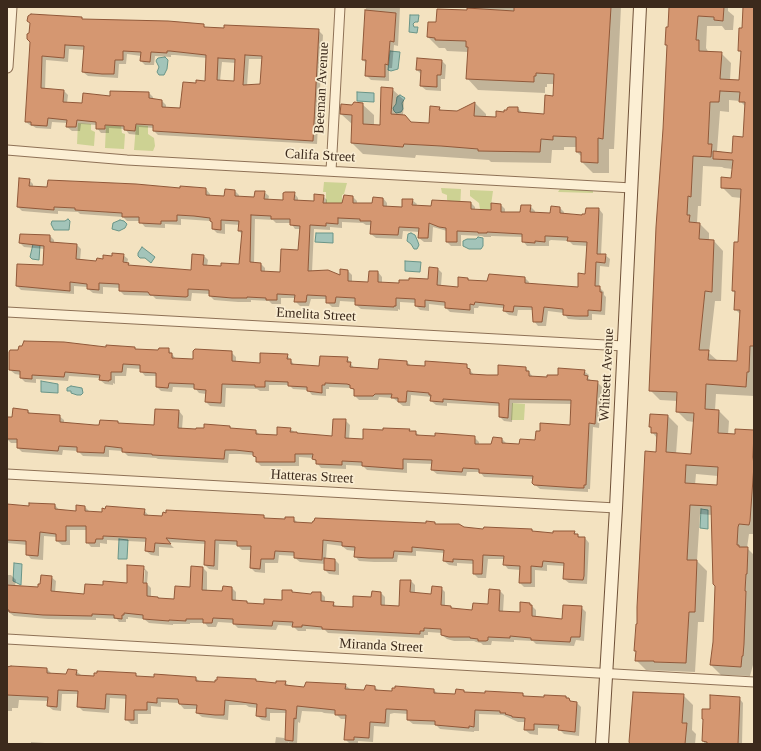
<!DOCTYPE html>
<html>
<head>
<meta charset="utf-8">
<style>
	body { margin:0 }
	#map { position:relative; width:761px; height:751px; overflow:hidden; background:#f3e2c0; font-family:"Times New Roman",serif }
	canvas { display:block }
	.frame { position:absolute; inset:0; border:8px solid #3c2a1c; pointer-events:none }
</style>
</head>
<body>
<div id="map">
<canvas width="761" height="751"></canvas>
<div class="frame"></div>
</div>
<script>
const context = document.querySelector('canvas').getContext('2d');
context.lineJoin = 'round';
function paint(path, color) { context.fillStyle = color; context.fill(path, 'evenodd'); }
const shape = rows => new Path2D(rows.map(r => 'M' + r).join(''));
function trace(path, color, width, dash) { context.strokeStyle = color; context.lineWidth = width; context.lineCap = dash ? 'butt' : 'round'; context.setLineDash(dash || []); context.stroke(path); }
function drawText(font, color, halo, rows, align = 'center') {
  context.font = font + ' "Times New Roman",serif'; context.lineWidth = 3.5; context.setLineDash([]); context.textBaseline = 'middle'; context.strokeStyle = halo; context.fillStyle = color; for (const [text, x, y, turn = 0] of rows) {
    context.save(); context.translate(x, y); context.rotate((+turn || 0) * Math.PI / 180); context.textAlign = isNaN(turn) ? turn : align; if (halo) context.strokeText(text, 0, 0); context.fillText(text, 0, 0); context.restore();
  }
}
paint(shape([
	[78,123,91,124,91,130,95,132,94,146,77,144],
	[106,125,121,126,122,133,125,134,124,149,105,148],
	[136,125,148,126,148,134,154,138,155,146,153,151,134,150],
	[324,182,347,183,344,194,342,195,342,204,326,203,326,192,323,192],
	[441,188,461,189,460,210,447,200,447,195,442,193],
	[560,189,593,190,593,193,558,192],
	[470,190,493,191,490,212,487,210,480,209,479,203,470,196],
	[512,403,525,404,524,420,511,420]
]), '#cdd293');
const water = shape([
	[410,15,419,15,418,22,415,22,413,24,414,27,418,27,417,33,409,32,410,15],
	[390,51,400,52,398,69,391,71,388,70,390,51],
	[165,57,168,60,167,69,164,75,159,75,157,72,159,67,156,61,157,59,158,58,165,57],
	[357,92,374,93,374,102,357,101,357,92],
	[400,95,405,98,402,103,403,109,401,112,396,113,394,111,393,108,396,104,397,97,400,95],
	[68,219,70,221,69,230,54,230,51,224,52,221,65,221,68,219],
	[120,220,124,221,127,224,125,228,119,231,112,229,113,223,120,220],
	[316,233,333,233,333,243,315,242,316,233],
	[411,233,415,235,418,242,419,245,417,249,414,249,411,244,407,241,408,234,411,233],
	[478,237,483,238,483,246,481,249,469,249,463,246,463,241,467,239,476,239,478,237],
	[33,244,40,245,39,260,32,259,30,257,33,244],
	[142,247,155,257,151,263,145,258,140,258,138,256,138,253,142,247],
	[405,261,421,262,420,272,405,271,405,261],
	[41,381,58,384,58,393,41,392,41,381],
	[71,386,82,388,83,393,81,395,77,395,71,393,71,391,67,391,67,388,71,386],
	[701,509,708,510,708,529,700,528,701,509],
	[119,539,128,540,127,559,118,559,119,539],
	[14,563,22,564,21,585,13,581,14,563]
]);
paint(water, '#a3c4b9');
trace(water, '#699487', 1);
paint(shape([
	[366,7,400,7,398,46,394,45,392,68,389,68,389,81,371,80,366,75,367,64,363,60],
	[470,7,621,7,614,149,609,149,609,173,593,173,582,162,582,157,577,152,577,147,564,147,564,150,552,150,551,163,491,162,489,160,416,155,415,158,363,154,352,143,353,125,341,114,352,106,362,104,374,115,374,126,381,126,392,89,404,100,403,115,412,123,430,124,439,108,442,111,458,112,475,103,486,114,486,118,496,118,505,113,518,108,523,114,545,115,554,97,555,84,547,84,547,87,545,87,545,93,478,90,467,78,468,52,447,51,445,48,439,48,428,37,437,23,468,11,470,10],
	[670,7,728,7,728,11,734,16,733,30,725,30,722,26,707,26,706,48,709,53,721,53,731,63,730,80,740,81,742,53,739,51,743,29,744,7,754,7,754,396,716,394,715,410,719,411,729,421,728,435,736,435,754,432,754,534,749,534,747,548,754,555,754,636,753,665,750,676,721,675,711,665,714,642,716,586,712,515,700,514,697,561,707,571,704,622,698,622,695,672,646,670,636,660,638,625,657,453,657,438,652,432,652,428,650,427,668,416,678,426,676,454,692,455,694,422,687,421,677,411,678,401,660,400,650,390,664,129,668,46,666,44,669,28],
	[729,100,740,101,746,107,744,138,733,154,717,151,720,111,729,112],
	[703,166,722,167,724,168,733,169,732,179,722,187,732,197,741,198,739,243,733,291,736,294,735,309,741,315,738,362,718,361,709,353,715,301,721,301,723,251,714,241,709,240,709,233,700,224,697,223,698,206,701,206],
	[696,474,718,476,718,486,695,485],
	[81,18,83,20,203,25,206,28,318,30,323,35,317,144,158,135,154,131,154,128,139,127,139,135,129,134,125,129,109,128,109,133,101,133,97,128,97,125,81,124,80,131,72,131,67,127,68,123,52,122,51,129,36,128,33,126,31,126,26,122,31,42],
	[69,49,84,50,83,72,88,76,118,78,119,64,126,64,127,54,141,56,141,61,145,65,154,65,155,56,171,57,171,55,175,55,207,58,206,82,197,84,181,109,166,108,166,105,162,101,153,100,153,97,149,93,111,97,83,104,67,103,68,95,64,91,45,90,46,60,68,62],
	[249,59,262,59,261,85,247,86],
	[222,62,236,63,235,82,220,81],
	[442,61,446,65,445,79,441,79,441,91,426,90,421,86,422,75,417,70],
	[29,180,33,184,33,187,206,189,210,194,210,196,225,197,235,191,239,195,239,198,255,199,264,192,269,196,268,201,284,201,294,193,298,198,298,201,315,202,323,196,327,200,327,204,343,204,353,197,357,201,357,204,373,204,383,198,387,203,387,207,403,208,412,200,417,204,416,206,432,207,471,203,475,207,475,210,492,211,501,205,505,209,505,213,521,214,530,206,535,211,535,213,551,214,560,208,564,212,564,215,582,216,586,215,587,209,599,209,603,214,601,255,605,255,610,259,609,267,600,266,599,287,604,292,604,295,606,297,605,315,592,314,592,320,580,320,568,319,564,313,548,311,546,326,538,326,534,321,533,310,518,310,517,316,509,315,504,311,504,308,479,306,478,308,474,308,474,314,450,312,446,308,446,306,429,304,429,311,420,310,416,306,416,303,400,302,400,310,398,309,398,311,361,309,356,305,356,302,340,301,339,307,332,307,327,302,327,299,311,299,309,306,300,306,295,301,295,298,281,298,281,304,272,304,269,301,251,300,251,302,238,302,214,300,210,296,210,294,192,293,191,301,156,299,153,296,124,295,120,291,120,288,103,287,103,294,93,293,88,289,88,287,74,286,74,294,21,290,17,286,44,266,45,249,24,247,20,243,50,236,54,240,54,244,77,245,81,249,80,261,97,262,112,257,123,255,128,259,127,264,131,266,192,271,204,256,208,260,207,266,222,268,240,265,242,234,239,231,240,225,225,224,225,234,217,233,213,229,213,223,211,221,181,219,181,225,165,224,165,228,164,228,145,227,140,221,127,221,123,217,80,214,78,212,58,211,58,214,22,211,18,207],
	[255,219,273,220,276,223,291,223,295,229,300,229,299,251,281,273,265,272,265,268,261,264,254,264],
	[342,222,363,223,366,225,372,225,371,234,376,238,402,239,403,231,420,232,419,238,424,242,432,242,433,227,447,231,447,242,451,246,461,246,461,235,482,236,484,237,491,237,491,236,523,237,523,241,527,246,549,246,549,241,551,240,569,241,573,245,587,246,586,275,579,288,529,284,529,282,525,278,488,282,470,281,468,279,459,288,441,286,442,273,438,269,429,280,399,284,382,283,382,277,378,272,369,283,352,282,352,275,348,271,341,277,312,272,314,229,330,230,330,227,342,228],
	[107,348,134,348,136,350,158,351,168,349,176,359,194,360,231,352,236,357,236,362,261,364,287,355,295,366,320,367,347,358,354,368,379,370,407,362,411,366,426,367,466,365,474,375,499,376,526,368,533,377,548,378,584,371,589,375,588,378,592,381,597,382,602,387,599,428,593,427,590,489,588,489,588,492,540,489,533,483,534,479,484,477,480,472,467,472,466,476,437,474,432,470,433,464,407,463,407,473,367,470,363,466,346,465,346,469,321,468,313,458,299,457,299,466,261,466,257,462,257,459,254,455,240,454,229,454,228,463,158,459,156,458,128,456,123,451,109,450,109,457,83,456,78,451,63,450,62,455,22,452,18,448,18,443,11,443,7,439,7,429,13,418,28,411,31,414,59,416,64,420,64,424,95,426,118,422,120,424,155,426,179,411,183,416,182,429,204,429,205,425,230,427,233,430,256,431,260,435,277,436,290,429,298,434,333,437,345,420,350,425,349,439,364,440,409,430,411,432,415,432,420,436,474,437,479,442,479,445,491,445,502,439,506,443,520,445,536,441,571,426,572,404,513,403,512,422,504,421,500,417,500,406,447,403,447,406,436,405,431,401,432,397,411,395,410,406,403,406,393,398,379,397,378,400,359,400,355,396,355,391,352,388,329,387,329,389,326,389,326,396,312,395,308,390,293,389,289,385,269,385,269,391,260,391,257,389,226,388,225,407,210,406,206,402,206,394,199,393,195,388,173,387,172,392,161,391,157,387,157,376,145,376,141,371,141,369,127,368,126,376,115,376,115,384,113,383,113,385,105,384,100,380,100,378,69,376,68,381,36,379,36,383,25,382,21,378,21,375,15,374,10,370],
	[7,505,30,507,55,505,59,510,77,512,85,507,90,512,103,513,144,510,149,516,162,517,264,516,266,519,286,520,293,518,298,523,427,524,435,523,437,525,484,530,532,530,534,532,554,534,574,532,581,538,585,538,589,543,587,584,569,583,564,579,565,566,547,565,547,571,535,570,535,587,524,587,520,583,521,570,508,569,504,564,504,559,488,559,486,578,478,578,474,574,474,564,457,563,457,566,449,565,444,561,445,553,416,551,416,556,398,555,397,562,374,562,359,561,355,556,355,551,347,550,342,546,327,544,326,559,335,560,339,564,339,575,329,574,325,570,325,564,300,562,295,558,295,556,279,555,278,563,265,563,265,573,255,572,251,568,251,550,242,550,237,545,219,544,218,570,209,569,205,565,206,544,168,542,174,548,159,547,159,556,151,555,146,551,147,542,107,540,107,544,100,543,100,547,91,547,87,542,87,530,70,530,70,545,62,545,57,541,57,537,44,536,43,560,31,559,27,554,27,545,7,543],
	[143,567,148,572,147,584,151,588,151,597,159,599,175,600,191,589,203,568,207,572,207,591,223,592,232,588,236,592,236,602,247,602,248,604,265,605,283,601,291,591,293,593,312,595,313,593,321,593,325,597,325,603,333,603,337,607,354,608,372,598,373,592,381,593,385,597,385,607,400,607,411,581,415,585,415,594,432,595,441,588,445,592,445,606,451,607,454,609,473,611,489,605,500,591,504,595,503,612,521,613,530,604,536,610,536,617,562,620,581,607,586,612,584,641,576,640,574,646,536,644,533,641,514,640,514,642,492,641,491,645,483,645,481,643,476,642,474,641,454,641,447,639,442,635,442,633,428,632,428,635,424,635,424,638,328,633,325,630,306,629,306,631,298,631,293,626,278,625,276,630,238,628,233,623,218,622,216,627,208,627,205,623,190,623,190,624,173,624,173,625,149,623,144,619,128,617,128,619,126,619,126,622,119,622,117,619,96,618,96,620,48,619,14,616,7,611,7,575,11,575,16,580,15,586,39,588,51,577,56,581,55,593,85,595,104,586,128,584],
	[143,570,145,570,144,588,142,588],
	[7,667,47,669,52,674,67,675,76,671,81,675,95,677,135,674,139,678,196,678,200,682,216,683,255,680,258,682,277,684,285,682,290,687,305,688,345,685,350,689,365,691,374,686,379,691,393,692,434,690,439,695,456,695,464,691,466,693,523,694,526,697,545,698,566,696,572,702,576,702,581,707,579,736,564,734,559,729,538,728,538,735,530,734,525,730,526,722,518,722,503,715,479,714,479,731,474,731,474,732,440,729,436,725,413,724,408,720,408,714,394,713,390,714,389,727,374,726,373,742,358,741,358,744,350,744,345,739,346,719,341,719,336,714,324,713,322,712,302,711,300,723,298,722,297,744,290,744,288,742,288,744,275,744,276,737,284,738,286,740,287,713,270,713,270,721,262,720,257,716,258,708,249,707,246,705,229,705,228,720,202,717,197,713,198,709,184,709,179,703,161,702,161,707,151,706,151,714,138,714,138,724,131,724,126,719,127,699,110,698,109,713,83,711,78,706,79,694,62,694,61,711,53,710,48,706,49,701,19,700,18,708,12,708,12,711,7,711],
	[683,695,693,705,692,730,696,734,695,744,631,744],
	[739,698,743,703,742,744,704,744,704,720,710,710],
	[31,742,45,743,46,744,31,744]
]), '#0003');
const building = shape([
	[514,7,611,7,603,139,598,138,598,163,581,162,581,152,576,152,576,137,553,136,553,140,541,139,540,152,539,152,478,151,478,149,441,146,404,144,403,147,351,143,352,115,340,114,341,104,352,105,354,102,363,103,363,124,380,125,381,87,393,88,391,114,405,115,411,122,429,123,430,106,440,107,439,110,457,111,475,102,474,116,496,117,496,111,504,112,504,110,507,110,507,108,509,107,518,107,518,112,544,114,545,95,553,96,554,74,536,73,536,76,534,76,534,82,466,79,468,47,466,47,466,41,435,40,435,38,427,37,428,22,436,22,437,9,467,10,467,8,514,11,514,7],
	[669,7,724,7,723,21,714,20,714,17,698,16,696,40,699,40,699,51,722,52,720,79,739,80,741,51,738,51,739,28,742,28,743,7,754,7,754,346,750,346,749,372,747,372,746,387,706,384,705,409,719,410,718,433,735,434,735,429,754,430,753,457,754,465,750,521,749,525,739,524,738,527,737,545,739,545,739,547,748,547,747,574,746,574,745,591,746,591,744,644,743,656,742,656,741,667,710,665,713,642,715,586,713,584,711,506,690,505,687,560,697,560,695,612,689,612,686,663,654,662,654,661,635,661,636,651,634,651,636,624,637,624,637,607,645,451,656,452,657,433,651,433,651,427,649,427,650,414,668,415,666,452,691,454,694,413,676,412,677,392,649,391,656,227,663,129,667,45,665,45,666,27,668,27,669,7],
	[720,91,740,92,739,102,745,102,743,137,733,136,732,153,713,151,713,159,733,160,731,178,721,177,721,188,741,189,738,242,734,242,732,291,735,291,734,310,740,310,737,361,708,360,709,350,699,350,705,291,712,292,714,240,699,239,700,223,689,222,690,215,687,215,688,196,691,197,693,156,711,157,712,144,708,144,710,102,719,102,720,91],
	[686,465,718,467,717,485,685,483,686,465],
	[365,10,396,13,394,42,390,41,388,65,385,64,385,77,365,76,366,60,362,60,365,10],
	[31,14,82,17,82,19,168,21,204,24,204,27,224,28,224,25,319,29,313,141,153,131,153,125,136,124,135,131,124,130,124,126,105,125,105,129,96,129,96,122,77,120,76,127,66,127,67,120,48,118,47,126,31,125,31,122,25,122,30,42,27,39,27,34,29,33,30,23,27,21,28,16,31,14],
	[65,45,84,46,82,72,102,74,114,74,115,60,123,60,123,51,141,52,140,61,150,62,151,52,167,53,167,51,170,51,206,55,205,81,196,80,196,83,183,82,180,108,162,107,162,100,149,98,149,92,110,91,110,96,83,93,82,103,63,102,64,90,41,88,42,56,64,58,65,45],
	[245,55,262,56,260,84,243,85,245,55],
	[218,58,235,59,234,81,217,80,218,58],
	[417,58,442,60,441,75,437,75,437,87,420,86,421,70,416,70,417,58],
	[19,178,30,179,29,186,47,187,48,180,136,184,180,188,180,186,206,188,206,195,224,196,225,189,235,190,235,196,254,197,255,191,265,191,264,199,283,200,283,193,285,192,295,192,294,200,314,201,314,194,324,195,323,203,342,203,344,195,353,196,353,203,372,203,373,197,383,198,383,206,402,207,402,199,413,199,412,205,431,206,432,200,471,202,471,209,491,210,491,203,501,204,501,212,520,212,521,205,531,205,530,212,550,213,551,206,560,207,560,213,582,215,582,214,585,214,586,208,599,208,597,254,606,254,605,263,596,262,595,286,600,286,600,292,602,292,601,311,588,310,588,316,575,316,563,315,563,309,544,307,542,322,533,322,532,307,514,306,513,312,503,311,504,305,475,302,474,305,470,304,470,310,445,308,445,302,425,300,425,307,415,306,415,299,396,298,396,306,394,306,394,307,355,305,355,298,336,297,335,303,326,303,326,296,307,295,306,302,294,302,295,295,277,294,277,300,266,300,266,298,247,297,247,298,232,298,209,296,209,290,188,289,188,296,186,297,150,295,148,292,119,291,119,284,99,283,99,290,87,289,87,284,70,282,70,291,16,286,17,264,43,265,44,246,19,243,20,234,50,235,50,242,77,244,76,259,96,261,97,258,103,259,103,255,112,256,112,253,124,254,123,262,129,263,128,265,191,270,192,254,204,255,203,265,221,266,221,263,239,264,242,231,238,231,239,221,221,220,221,230,212,229,212,222,210,221,210,218,194,216,177,215,177,221,161,221,161,224,159,224,139,223,139,217,122,217,122,213,75,210,75,208,54,207,54,210,17,207,19,178],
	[251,215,271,216,271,219,290,219,290,225,300,226,298,250,281,249,280,272,261,271,261,263,250,262,251,215],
	[338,218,360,219,360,221,371,221,370,234,398,235,399,227,419,228,418,238,428,238,429,223,439,227,446,228,446,242,457,242,457,231,478,232,478,233,487,233,487,232,522,234,522,242,535,243,535,241,545,242,545,236,547,236,568,237,567,241,587,242,585,274,578,273,578,287,525,283,525,277,489,274,487,281,468,280,468,278,458,277,458,287,437,285,438,268,429,267,428,279,409,278,409,280,399,280,399,283,378,282,378,271,369,271,368,282,348,281,348,270,340,269,340,275,328,270,308,271,310,225,326,226,326,223,338,224,338,218],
	[24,341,64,342,106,347,106,345,135,347,135,349,158,350,159,348,169,348,169,353,172,353,172,358,193,359,193,351,195,349,232,351,232,361,260,363,260,353,288,354,287,359,291,359,291,364,319,366,320,356,348,357,347,362,351,362,350,367,378,369,379,359,407,361,407,365,425,366,425,361,467,364,467,368,470,369,470,374,487,375,498,375,498,365,526,367,526,371,529,371,529,376,547,377,547,375,558,375,558,368,585,370,584,375,588,376,587,380,598,381,595,424,589,423,586,485,584,485,584,488,578,488,534,485,532,483,533,476,479,473,479,469,463,468,462,472,431,470,432,460,403,459,403,469,362,466,362,462,342,461,342,465,316,464,316,460,312,459,313,454,295,454,295,462,256,462,256,457,253,456,253,452,235,450,225,450,224,459,152,455,152,454,122,452,122,448,105,446,104,453,77,452,77,447,59,446,58,451,17,448,17,439,7,439,7,417,12,417,13,408,28,410,28,413,60,415,60,422,95,425,99,425,100,420,118,421,118,423,154,425,155,409,179,410,178,428,196,429,196,428,204,428,204,424,230,426,230,428,256,430,256,434,277,435,277,427,291,428,290,432,297,432,297,433,332,436,333,419,346,419,345,438,363,439,363,429,383,430,383,428,410,429,409,431,416,431,416,435,435,436,435,433,475,436,475,444,491,444,493,437,502,438,502,443,519,444,520,439,535,440,536,431,540,431,540,423,570,425,571,400,509,399,508,418,499,417,499,403,443,399,443,402,430,401,431,395,429,395,429,393,407,391,406,402,398,402,398,398,391,398,392,394,375,394,373,396,354,396,354,389,350,388,350,385,347,384,325,383,325,385,322,385,322,393,307,391,307,387,288,386,288,382,265,381,265,387,255,387,255,385,252,385,222,384,221,403,205,402,206,390,194,389,194,384,169,383,168,388,156,387,156,373,140,372,140,365,123,364,122,372,111,372,111,380,109,380,109,381,99,380,100,375,65,372,64,377,32,375,32,379,20,378,20,371,9,370,9,352,10,350,18,350,19,346,22,346,24,341],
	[29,503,55,504,55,509,76,511,76,505,85,506,85,511,102,512,102,508,105,509,106,506,145,509,144,515,162,516,163,512,166,513,166,510,264,515,264,518,285,519,285,517,294,517,294,522,312,523,313,521,314,521,315,518,426,523,426,521,435,522,435,524,459,524,464,527,483,529,484,527,532,529,532,531,553,533,553,531,575,531,574,534,578,534,578,537,585,537,584,576,583,580,563,579,564,563,543,561,542,567,531,566,531,583,519,583,520,566,503,565,504,556,483,555,482,574,473,574,473,560,453,559,453,562,443,561,444,550,412,547,412,552,394,551,393,558,369,558,354,557,355,547,342,546,342,542,323,540,322,560,294,558,294,552,275,551,274,559,261,559,260,569,250,568,251,546,237,546,237,541,215,540,214,566,204,565,205,541,166,538,171,544,155,543,154,552,145,551,146,538,103,536,103,539,96,539,95,543,86,543,86,526,66,526,66,541,56,541,56,534,40,532,38,556,26,555,26,541,7,540,7,504,29,506,29,503],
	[324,558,335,559,335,571,324,570,324,558],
	[127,565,144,566,143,583,147,583,147,596,158,597,158,598,174,599,175,586,190,587,191,566,203,567,202,590,222,591,223,586,232,587,232,600,247,601,247,603,264,604,264,599,282,600,282,590,292,590,292,592,311,594,312,592,321,592,321,601,334,602,333,606,353,607,353,596,371,597,372,591,381,592,381,605,399,606,400,580,411,580,410,592,431,594,432,586,442,587,441,605,451,606,451,608,472,610,473,603,488,604,489,589,500,590,499,611,520,612,520,602,530,603,530,605,532,605,532,616,562,619,563,605,582,606,580,637,571,637,570,642,531,640,531,638,510,636,510,638,488,637,488,640,486,641,478,641,478,639,470,638,470,637,449,637,441,635,441,629,424,628,424,631,420,631,420,634,322,629,322,627,302,625,302,627,292,627,293,622,273,621,272,626,233,624,233,619,213,618,212,623,203,623,203,619,186,619,186,621,169,620,169,621,143,619,143,615,124,613,124,615,122,615,122,619,114,618,114,615,92,614,92,616,43,615,9,612,9,610,7,610,7,585,38,587,38,584,40,584,41,575,52,576,51,591,84,594,85,584,103,585,103,581,127,583,127,565],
	[11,666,47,668,47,673,66,674,68,669,77,670,76,675,94,676,94,673,97,673,97,671,136,673,136,676,154,677,154,674,196,677,196,681,215,682,215,680,217,680,217,677,256,679,256,681,276,683,276,681,286,681,285,685,304,687,306,682,346,684,345,689,364,690,366,685,375,686,375,690,392,691,392,688,395,688,395,686,434,689,434,693,455,694,456,689,464,690,464,692,485,693,485,691,523,693,523,696,544,697,544,695,566,696,566,698,569,698,570,701,577,702,575,732,558,730,559,725,534,724,534,730,524,730,525,718,512,717,512,716,505,714,506,713,500,713,500,711,475,710,474,727,469,726,469,728,435,725,435,721,407,720,407,710,388,709,386,709,385,723,370,722,369,738,354,737,354,740,344,740,346,715,335,715,335,710,297,706,296,719,294,718,293,741,285,740,286,710,266,708,266,717,256,716,257,704,225,700,224,715,215,715,196,713,197,705,179,704,178,699,157,698,157,703,147,702,147,710,134,710,134,720,125,720,126,695,106,694,105,709,77,707,78,691,58,690,57,707,47,706,48,697,7,695,7,667,11,666],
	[633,692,684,694,682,723,687,723,685,744,630,744,629,742,633,692],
	[710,695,740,697,738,744,707,744,707,742,702,741,703,719,702,719,702,709,710,709,710,695]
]);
paint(building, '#d59771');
trace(building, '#905839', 1);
const minor = shape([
	[7,150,127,160,632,188],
	[331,171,340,7],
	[7,312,624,346],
	[7,474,616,508],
	[7,639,754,682]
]);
const tertiary = shape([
	[7,67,11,7]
]);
const secondary = shape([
	[602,744,616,508,640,7]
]);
trace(minor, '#8e7156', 11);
trace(tertiary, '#8e7156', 13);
trace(secondary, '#705239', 14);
trace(minor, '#fcefd4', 9);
trace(tertiary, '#fcefd4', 11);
trace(secondary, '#fcefd4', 12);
drawText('14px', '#3c2a1c', '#f9ecd0', [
	["Beeman Avenue",322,88,-87],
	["Califa Street",320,156,3],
	["Emelita Street",316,315,3],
	["Whitsett Avenue",607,375,-87],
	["Hatteras Street",312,477,3],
	["Miranda Street",381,646,3]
]);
</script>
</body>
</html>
